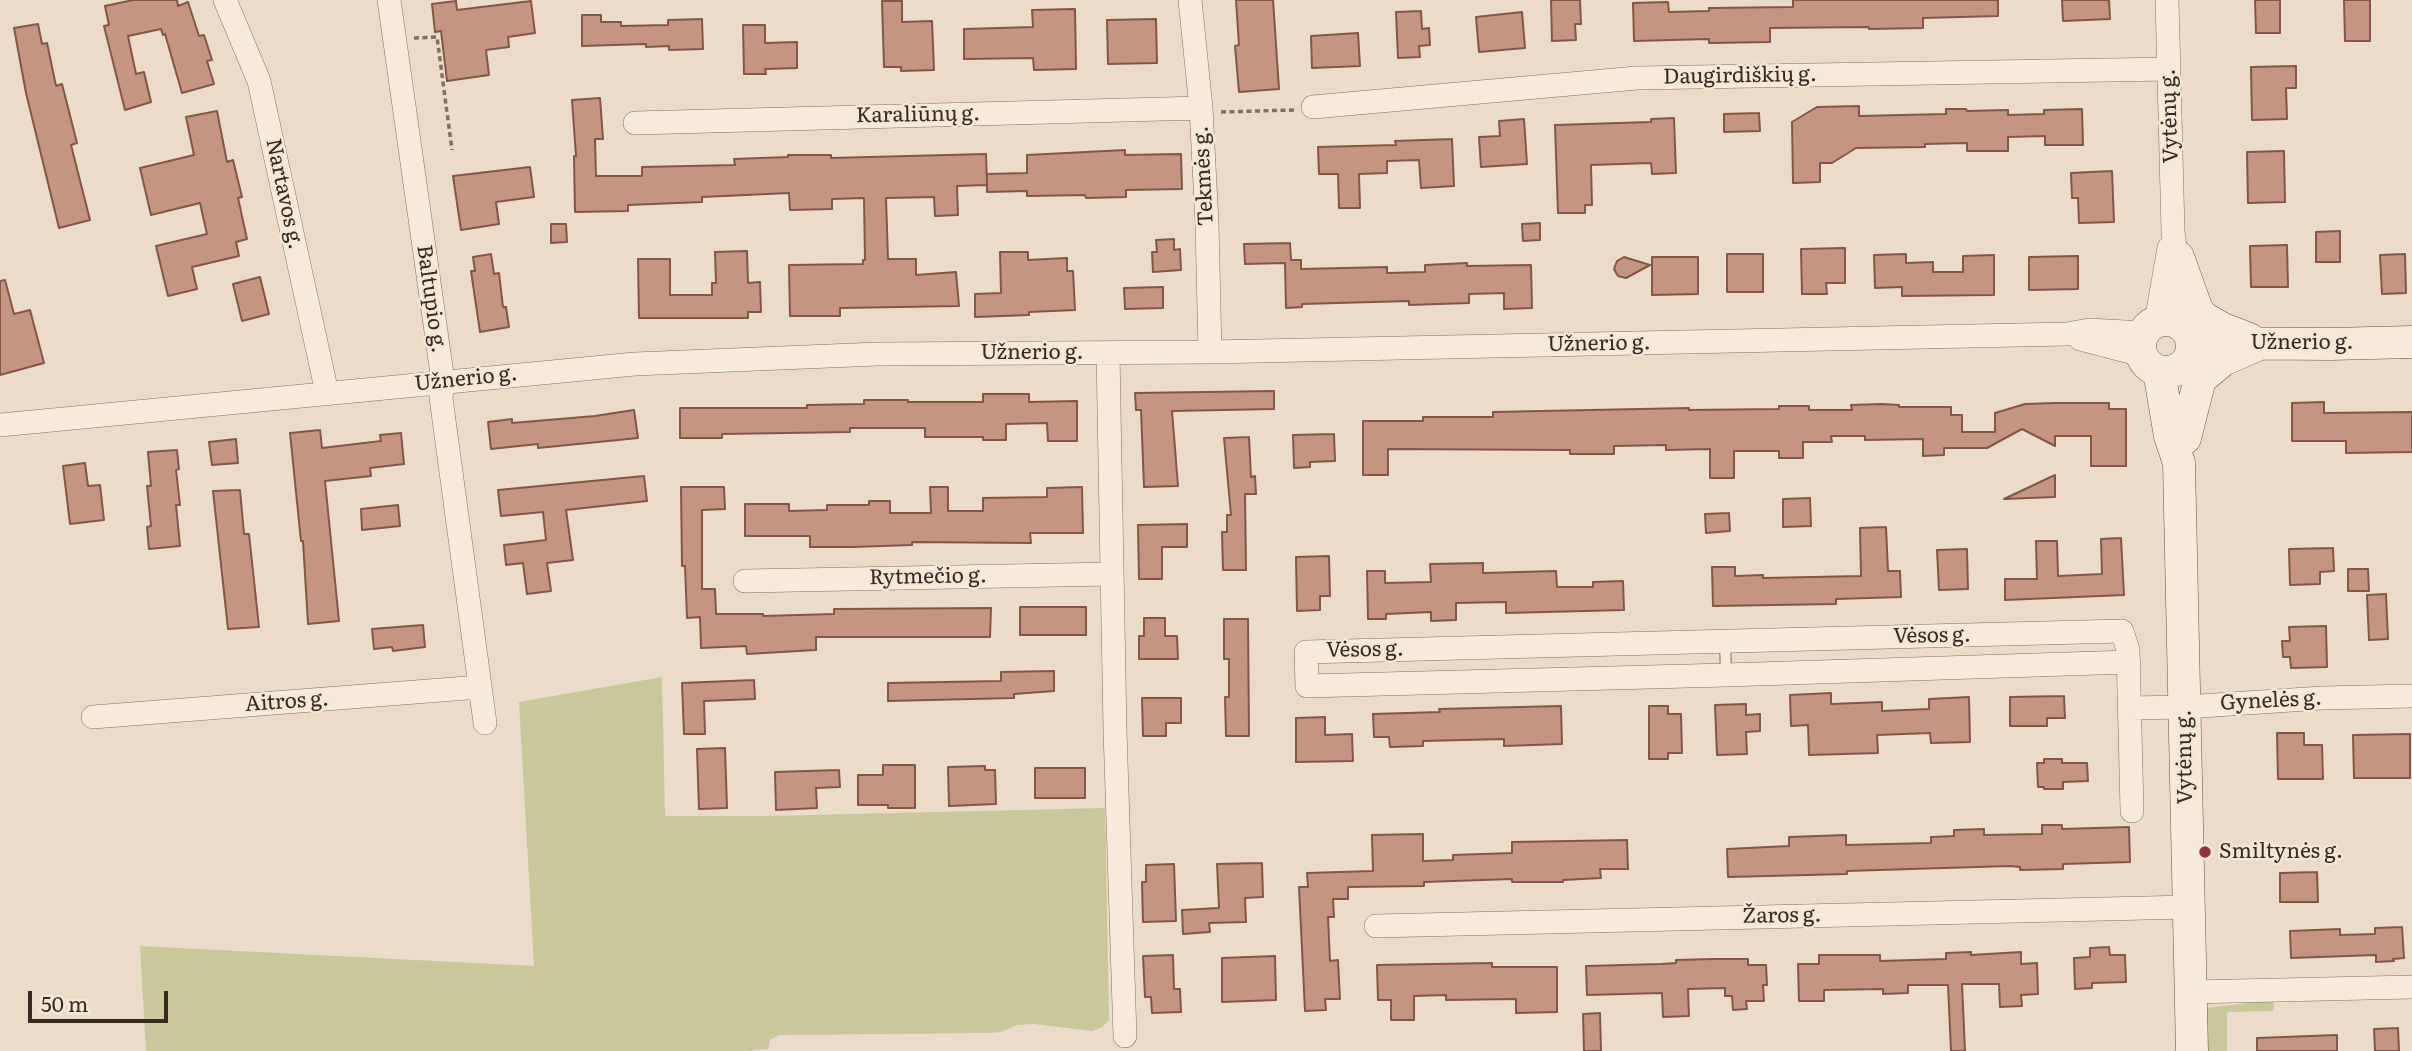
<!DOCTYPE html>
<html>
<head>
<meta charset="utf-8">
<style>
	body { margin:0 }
	#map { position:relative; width:2412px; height:1051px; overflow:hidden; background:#ebdcc9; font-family:Literata,serif }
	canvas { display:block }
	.scale { position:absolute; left:28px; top:991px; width:140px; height:32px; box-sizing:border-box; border:4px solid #382921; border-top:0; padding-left:9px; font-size:21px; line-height:24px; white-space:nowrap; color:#382921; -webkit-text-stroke:5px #f3e7d8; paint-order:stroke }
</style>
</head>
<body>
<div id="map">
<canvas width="2412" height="1051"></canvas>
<div class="scale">50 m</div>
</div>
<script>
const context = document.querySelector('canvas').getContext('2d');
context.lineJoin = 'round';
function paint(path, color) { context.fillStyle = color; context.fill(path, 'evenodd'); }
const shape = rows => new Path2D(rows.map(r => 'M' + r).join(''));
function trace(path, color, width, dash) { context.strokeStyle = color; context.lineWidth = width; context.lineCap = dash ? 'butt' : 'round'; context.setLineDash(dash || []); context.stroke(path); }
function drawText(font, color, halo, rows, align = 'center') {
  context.font = font + ' Literata,serif'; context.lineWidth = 5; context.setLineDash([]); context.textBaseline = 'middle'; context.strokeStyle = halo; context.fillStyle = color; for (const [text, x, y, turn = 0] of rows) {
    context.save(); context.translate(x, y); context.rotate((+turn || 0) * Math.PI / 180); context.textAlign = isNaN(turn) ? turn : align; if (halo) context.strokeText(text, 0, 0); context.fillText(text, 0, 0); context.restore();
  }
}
paint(shape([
	[662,677,665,816,767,816,1105,808,1109,1020,1102,1027,1092,1031,1033,1024,1017,1025,1002,1032,991,1033,779,1035,770,1040,768,1049,746,1051,146,1051,140,946,534,966,519,702],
	[2273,1000,2274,1011,2227,1012,2227,1051,2202,1051,2206,1008]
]), '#c9c89d');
const building = shape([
	[133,0,177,0,178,6,188,2,199,36,204,35,212,60,207,61,214,84,182,93,165,34,163,35,161,29,128,36,136,74,144,72,151,102,125,110,104,26,109,25,105,6,133,0],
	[1236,0,1273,0,1279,89,1239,92,1235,46,1239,45,1236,0],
	[1551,0,1580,0,1581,24,1575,24,1576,40,1552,41,1551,0],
	[1793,0,1998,0,1998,16,1923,18,1923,28,1869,29,1869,27,1770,28,1770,42,1709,43,1709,39,1634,41,1633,3,1668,2,1669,12,1709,11,1709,8,1793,7,1793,0],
	[2062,0,2109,0,2110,19,2063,21,2062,0],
	[2255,0,2280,0,2280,33,2256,33,2255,0],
	[2344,0,2370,0,2370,41,2345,41,2344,0],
	[456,1,457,10,531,1,535,33,508,37,509,47,486,50,489,75,447,81,441,31,435,32,432,4,456,1],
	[882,1,902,1,902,22,932,21,934,70,901,71,901,67,884,67,882,1],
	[1075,9,1076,69,1034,70,1033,58,964,59,964,29,1033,27,1032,10,1075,9],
	[1421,11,1422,29,1429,28,1430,45,1419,46,1420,57,1398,58,1396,12,1421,11],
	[1522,12,1525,48,1479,52,1476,17,1522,12],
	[582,15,601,15,601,22,621,22,621,26,668,25,668,20,702,19,703,49,669,50,669,46,646,47,646,44,582,46,582,15],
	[1156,19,1157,63,1108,64,1107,20,1156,19],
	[38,24,42,44,47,43,56,86,62,84,77,143,71,145,90,220,59,228,26,93,14,28,38,24],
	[743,25,765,25,765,43,797,42,797,68,765,69,766,74,744,74,743,25],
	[1358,33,1360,66,1312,68,1311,36,1358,33],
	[2296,66,2296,88,2286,88,2287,119,2252,120,2251,67,2296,66],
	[600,98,603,139,595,139,596,176,642,176,642,167,735,165,734,159,788,157,788,155,831,155,831,158,986,154,987,185,957,186,958,215,935,216,934,197,886,198,888,259,916,259,916,275,956,272,959,306,840,308,840,316,790,316,789,265,863,264,863,260,865,260,864,198,832,199,832,209,790,210,789,193,702,197,702,202,628,205,628,211,575,212,574,156,576,156,572,100,600,98],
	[1859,106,1859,116,1946,114,1946,109,1966,109,1967,111,2008,110,2008,115,2044,114,2044,110,2082,109,2083,145,2045,145,2045,136,2008,137,2008,151,1967,151,1967,143,1925,144,1925,147,1856,148,1832,163,1820,163,1820,182,1793,183,1792,122,1817,107,1859,106],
	[217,111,227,162,233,160,242,197,238,198,247,239,236,242,239,256,192,267,197,289,168,296,156,246,207,234,200,203,151,215,140,168,194,155,186,117,217,111],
	[1759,113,1760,131,1724,132,1724,114,1759,113],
	[1674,118,1676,173,1652,174,1651,163,1591,165,1592,205,1585,205,1585,213,1558,213,1555,125,1651,122,1651,119,1674,118],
	[1524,119,1527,164,1481,167,1479,137,1500,136,1499,121,1524,119],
	[1452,139,1454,186,1421,188,1419,160,1387,161,1387,173,1359,174,1360,208,1339,208,1338,174,1319,174,1318,147,1396,145,1395,141,1452,139],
	[1125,150,1125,155,1181,154,1182,189,1126,190,1126,197,1086,198,1085,195,1027,196,1027,191,987,192,987,174,1027,173,1027,155,1125,150],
	[2284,151,2285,202,2248,203,2247,152,2284,151],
	[530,167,534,197,496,202,499,224,461,230,453,176,530,167],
	[2112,171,2114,222,2079,223,2078,198,2072,198,2071,173,2112,171],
	[1540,223,1540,240,1523,241,1522,224,1540,223],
	[551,224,566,224,567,242,551,243,551,224],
	[2340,231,2340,262,2316,262,2316,232,2340,231],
	[1174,239,1174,250,1180,249,1181,270,1153,272,1152,252,1157,252,1156,240,1174,239],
	[1290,243,1291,260,1301,260,1301,269,1387,267,1387,273,1425,272,1425,265,1467,263,1467,266,1531,265,1532,308,1504,309,1504,293,1469,294,1469,303,1409,305,1409,301,1302,304,1302,307,1286,308,1285,263,1245,264,1244,244,1290,243],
	[2287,245,2288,287,2251,287,2250,246,2287,245],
	[1845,248,1845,283,1826,283,1827,294,1802,294,1801,249,1845,248],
	[747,251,748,283,760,282,761,312,748,312,748,318,639,318,638,259,670,259,670,295,712,295,712,283,716,283,715,252,747,251],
	[1000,252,1028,252,1028,260,1067,258,1067,271,1073,271,1075,310,1029,312,1029,315,975,317,975,294,1001,293,1000,252],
	[491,254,494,274,499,273,503,307,506,307,509,327,480,332,471,271,475,271,473,257,491,254],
	[1727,254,1763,254,1763,292,1727,292,1727,254],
	[1906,254,1906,263,1933,262,1933,272,1963,272,1963,256,1994,255,1994,295,1902,296,1902,287,1875,288,1874,255,1906,254],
	[2405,254,2406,293,2382,294,2380,255,2405,254],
	[2078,256,2078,289,2029,290,2029,257,2078,256],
	[1624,257,1650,265,1626,278,1618,276,1614,269,1617,261,1624,257],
	[1652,257,1698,257,1698,294,1652,295,1652,257],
	[260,277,269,314,242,321,233,284,260,277],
	[5,280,14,314,30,310,44,363,0,375,0,281,5,280],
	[1163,287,1163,308,1125,309,1124,288,1163,287],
	[1274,391,1274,409,1172,411,1178,486,1144,487,1141,410,1136,410,1135,393,1274,391],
	[983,394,1029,394,1029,402,1077,401,1077,441,1048,441,1047,423,1006,424,1006,440,983,440,983,437,925,437,925,428,850,428,850,432,722,434,722,438,680,438,680,408,807,408,807,405,864,404,864,400,908,400,908,402,983,402,983,394],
	[2324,402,2324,413,2412,412,2412,452,2346,453,2346,441,2292,441,2292,403,2324,402],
	[2055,403,2109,403,2109,409,2126,409,2126,466,2091,466,2091,436,2055,436,2055,446,2022,429,1987,448,1944,448,1944,455,1923,456,1923,439,1865,440,1865,436,1831,436,1832,442,1803,442,1803,458,1779,458,1779,451,1734,451,1734,478,1710,478,1710,449,1666,450,1666,445,1614,446,1614,454,1570,454,1570,450,1388,449,1388,475,1363,475,1363,421,1423,421,1423,417,1493,417,1493,412,1689,408,1689,410,1779,409,1779,406,1809,406,1809,410,1852,410,1851,405,1882,404,1899,405,1899,407,1951,407,1951,415,1962,415,1962,432,1995,432,1995,413,2025,404,2055,403],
	[634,410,638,438,538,448,538,444,491,449,488,422,512,419,512,423,595,416,634,410],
	[320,430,322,448,381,441,380,435,401,433,404,464,370,468,371,476,325,481,339,621,308,624,303,541,301,541,290,433,320,430],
	[1334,434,1335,461,1310,462,1310,467,1294,468,1293,435,1334,434],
	[1249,437,1251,477,1255,476,1256,494,1245,494,1246,570,1223,570,1222,532,1227,532,1227,515,1231,515,1224,438,1249,437],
	[236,439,238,463,212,465,209,442,236,439],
	[177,450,179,469,176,470,180,505,176,505,180,546,149,549,147,527,151,526,147,486,151,486,148,452,177,450],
	[85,463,88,486,100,485,104,520,70,524,63,466,85,463],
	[2055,475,2055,497,2004,499,2055,475],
	[644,476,647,501,566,510,573,560,547,563,551,591,527,594,523,563,506,565,504,545,546,540,543,512,501,516,498,490,644,476],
	[681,487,724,487,725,509,702,510,702,589,715,589,716,614,763,614,763,616,834,614,834,609,991,608,990,637,816,637,816,650,764,653,747,654,746,646,701,648,700,617,687,618,685,566,682,566,681,487],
	[930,487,948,487,948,511,983,511,983,498,1047,497,1047,488,1082,487,1083,533,1030,533,1031,543,912,542,912,545,852,547,810,547,810,536,745,536,745,504,789,504,789,511,827,510,827,505,869,505,869,501,890,501,890,513,931,513,930,487],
	[240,490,244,534,249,534,259,627,228,629,213,491,240,490],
	[1810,498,1811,526,1783,527,1783,499,1810,498],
	[398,505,400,526,362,530,361,509,398,505],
	[1729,513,1730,531,1706,533,1705,514,1729,513],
	[1187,524,1187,547,1162,547,1162,579,1139,579,1138,525,1187,524],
	[1886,527,1888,571,1900,571,1901,597,1836,599,1836,604,1713,606,1712,567,1735,567,1735,576,1763,575,1763,578,1861,576,1860,528,1886,527],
	[2121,538,2124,595,2005,600,2005,579,2037,579,2036,541,2057,541,2058,576,2102,574,2101,539,2121,538],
	[2333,548,2334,571,2320,572,2320,584,2290,585,2289,549,2333,548],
	[1967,549,1968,589,1939,590,1937,550,1967,549],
	[1329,556,1330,596,1320,596,1320,610,1297,611,1296,557,1329,556],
	[1483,563,1483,573,1556,571,1557,587,1593,587,1593,582,1623,581,1624,610,1506,613,1506,602,1456,603,1456,620,1431,621,1431,612,1386,614,1386,619,1368,619,1367,571,1385,571,1385,583,1431,582,1430,564,1483,563],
	[2348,569,2368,569,2369,591,2348,591,2348,569],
	[2386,594,2388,639,2369,640,2367,595,2386,594],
	[1020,607,1086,607,1086,635,1020,635,1020,607],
	[1144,618,1165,618,1165,636,1177,636,1178,659,1139,659,1139,636,1144,636,1144,618],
	[1224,619,1248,619,1249,736,1226,736,1225,697,1229,697,1229,659,1224,659,1224,619],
	[423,625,425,647,393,651,392,647,374,649,372,629,423,625],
	[2326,626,2327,667,2291,668,2290,657,2283,657,2282,641,2290,641,2289,627,2326,626],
	[1054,671,1054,691,1014,694,1014,698,888,701,888,683,1001,681,1001,672,1054,671],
	[754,680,755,699,704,701,705,734,684,734,682,683,754,680],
	[1831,693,1831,704,1882,702,1882,711,1929,709,1929,699,1969,697,1970,742,1931,743,1930,733,1877,735,1878,753,1809,755,1808,725,1791,726,1790,695,1831,693],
	[2064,696,2065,718,2047,718,2047,726,2010,726,2010,697,2064,696],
	[1142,698,1181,698,1181,723,1166,723,1166,736,1143,736,1142,698],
	[1746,704,1746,715,1760,714,1760,731,1746,732,1747,754,1717,755,1715,705,1746,704],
	[1561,706,1562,744,1504,746,1504,739,1423,741,1423,746,1390,747,1389,737,1374,737,1373,714,1440,712,1439,709,1561,706],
	[1649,706,1668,706,1668,714,1681,714,1682,753,1668,753,1668,759,1649,759,1649,706],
	[1325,717,1325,735,1352,734,1353,761,1296,762,1296,718,1325,717],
	[2277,733,2304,733,2304,745,2322,745,2323,779,2278,779,2277,733],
	[2410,734,2410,778,2354,778,2353,735,2410,734],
	[725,748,727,808,699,809,697,749,725,748],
	[2044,759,2062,759,2062,763,2087,763,2088,781,2063,782,2063,789,2044,789,2044,787,2038,787,2037,763,2044,763,2044,759],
	[883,765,915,765,915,808,888,808,888,805,858,805,858,775,883,775,883,765],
	[985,766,985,770,995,770,996,804,949,806,948,767,985,766],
	[1035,768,1085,768,1085,798,1035,798,1035,768],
	[839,770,840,787,816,788,817,808,776,810,775,772,839,770],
	[2042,825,2062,825,2062,829,2129,827,2130,862,2063,864,2063,869,2020,870,2020,867,2010,866,1911,869,1847,871,1847,874,1728,877,1727,849,1789,846,1789,837,1846,835,1846,845,1931,843,1931,837,1954,836,1954,830,1984,829,1984,835,2042,834,2042,825],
	[1423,834,1423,861,1453,860,1453,855,1512,853,1512,842,1627,840,1628,869,1600,869,1601,878,1563,880,1563,882,1512,882,1512,879,1424,882,1424,886,1348,887,1348,899,1333,899,1334,917,1328,917,1330,961,1338,960,1340,999,1325,999,1326,1010,1305,1011,1299,887,1308,887,1307,873,1373,871,1372,835,1423,834],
	[1262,863,1263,897,1245,898,1246,922,1209,923,1210,932,1183,934,1182,910,1219,908,1217,864,1262,863],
	[1174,864,1176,921,1143,922,1142,882,1146,882,1146,865,1174,864],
	[2317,872,2318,902,2280,902,2280,873,2317,872],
	[2402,927,2404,958,2393,959,2394,961,2376,962,2376,955,2291,958,2290,931,2340,929,2340,935,2375,934,2375,928,2402,927],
	[2109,947,2110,955,2125,955,2126,982,2092,983,2092,988,2075,989,2074,958,2090,957,2090,948,2109,947],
	[1971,952,1971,955,2021,952,2021,964,2037,963,2038,994,2021,995,2022,1006,2000,1007,1999,984,1962,984,1965,1051,1951,1051,1948,985,1908,985,1908,993,1883,994,1883,989,1824,990,1824,1001,1799,1001,1798,964,1819,964,1819,955,1880,955,1880,961,1946,959,1946,953,1971,952],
	[1173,955,1174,989,1180,989,1181,1012,1152,1013,1151,997,1145,997,1143,956,1173,955],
	[1275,956,1276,1000,1222,1002,1222,958,1275,956],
	[1713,959,1748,959,1748,965,1766,965,1767,985,1763,985,1764,1001,1746,1001,1747,1009,1733,1010,1732,996,1725,996,1725,988,1688,989,1689,1016,1663,1017,1662,993,1587,995,1586,966,1661,964,1676,963,1676,960,1713,959],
	[1492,963,1492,967,1557,967,1557,1012,1516,1013,1516,999,1446,1000,1446,995,1414,996,1414,1020,1391,1020,1391,1000,1378,1000,1377,965,1492,963],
	[1600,1013,1601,1051,1584,1051,1583,1014,1600,1013],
	[2398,1028,2399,1051,2375,1051,2374,1029,2398,1028],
	[2337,1035,2337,1051,2257,1051,2257,1038,2337,1035]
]);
paint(building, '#c69582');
trace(building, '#835647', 2);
const lane = shape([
	[1725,642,1726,675]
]);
const street = shape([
	[225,0,259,81,327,393],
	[389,0,443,381,441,398,485,723],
	[1190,0,1201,108,1207,223,1210,352],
	[2167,0,2173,231,2181,293,2178,323],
	[1313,107,1637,78,2168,69],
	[635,123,1201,108],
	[2156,322,2169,248],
	[2080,339,2141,355],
	[1108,353,1115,730,1125,1036],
	[0,425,635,364,878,354,1210,352,2067,334,2089,330,2144,333],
	[745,581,1111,574],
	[2129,662,1726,675,1307,686,1306,652,2122,631,2128,650,2132,811],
	[2130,708,2185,707,2322,698,2412,696],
	[93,717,480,687],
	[1376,926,2189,907],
	[2191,992,2412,987]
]);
const secondary = shape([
	[2178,257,2197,310,2204,318,2223,329,2249,339],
	'2140 346a26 26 0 1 1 52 0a26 26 0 1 1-52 0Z',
	[2192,343,2331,344,2412,342],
	[2159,371,2170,436,2179,463,2192,1051],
	[2185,438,2200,379,2223,360,2255,346]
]);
trace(lane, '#866e5f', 12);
trace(street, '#866e5f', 24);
trace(secondary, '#685042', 33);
trace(shape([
	[414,38,437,37,452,150],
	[1221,112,1294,110]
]), '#866e5f', 3.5, [5, 3.5]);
trace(lane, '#f6eadb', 10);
trace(street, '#f6eadb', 23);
trace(secondary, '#f6eadb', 32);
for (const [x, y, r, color] of [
	[2205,852,7,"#903441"]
]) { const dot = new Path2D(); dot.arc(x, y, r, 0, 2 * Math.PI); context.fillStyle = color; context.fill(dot); trace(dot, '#f3e7d8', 2.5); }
drawText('21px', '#382921', '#f3e7d8', [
	["Daugirdiškių g.",1740,76,-1],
	["Karaliūnų g.",918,115,-1],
	["Vytėnų g.",2170,116,-92],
	["Tekmės g.",1204,176,-93],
	["Nartavos g.",284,194,78],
	["Baltupio g.",431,299,82],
	["Užnerio g.",2302,343],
	["Užnerio g.",1599,344,-1],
	["Užnerio g.",1032,353],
	["Užnerio g.",466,379,-6],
	["Rytmečio g.",928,577,-1],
	["Vėsos g.",1932,636,-1],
	["Vėsos g.",1365,650,-1],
	["Gynelės g.",2271,701,-3],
	["Aitros g.",287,702,-4],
	["Vytėnų g.",2185,757,-91],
	["Žaros g.",1782,916,-1]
]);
drawText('21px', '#382921', '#f3e7d8', [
	["Smiltynės g.",2219,852]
], 'left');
</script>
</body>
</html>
